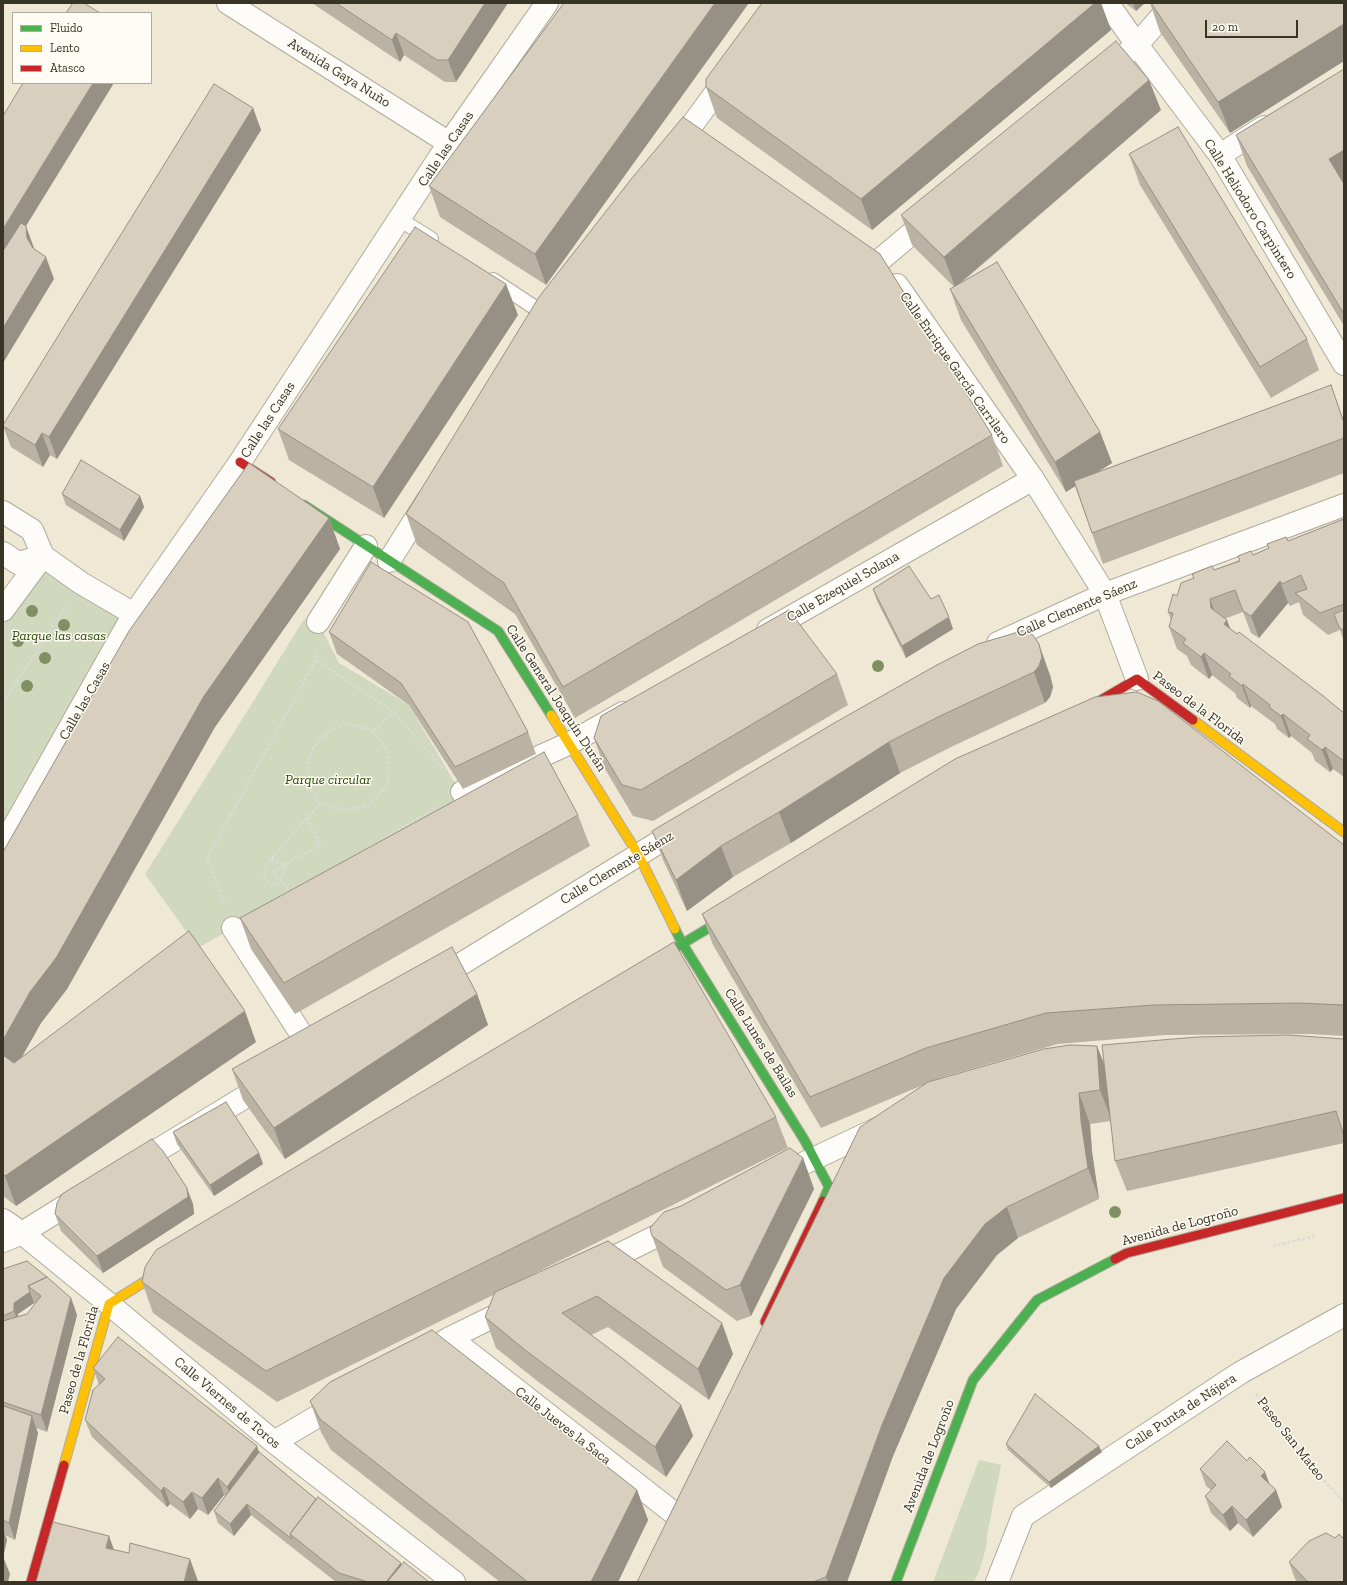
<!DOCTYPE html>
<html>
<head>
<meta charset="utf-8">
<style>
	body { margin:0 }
	#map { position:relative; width:1347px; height:1585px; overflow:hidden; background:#efe8d5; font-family:"Zilla Slab",serif }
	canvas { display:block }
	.frame { position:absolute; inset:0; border:4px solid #373325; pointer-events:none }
	.legend { position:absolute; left:12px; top:12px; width:140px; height:72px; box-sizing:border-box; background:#fefcf4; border:1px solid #aeaca1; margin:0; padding:5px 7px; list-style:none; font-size:12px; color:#373325 }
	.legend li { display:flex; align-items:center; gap:8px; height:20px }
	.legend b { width:20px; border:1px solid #aeaca1 }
	.scale { position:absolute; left:1205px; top:20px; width:93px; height:18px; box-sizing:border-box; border:2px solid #373325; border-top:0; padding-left:5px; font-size:12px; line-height:14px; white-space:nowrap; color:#373325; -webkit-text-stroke:3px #fefcf4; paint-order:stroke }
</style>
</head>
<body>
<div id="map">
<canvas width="1347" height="1585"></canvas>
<div class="frame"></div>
<ul class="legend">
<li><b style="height:5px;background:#4caf50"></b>Fluido</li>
<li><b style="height:5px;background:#ffc107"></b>Lento</li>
<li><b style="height:5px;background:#c62828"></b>Atasco</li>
</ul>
<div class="scale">20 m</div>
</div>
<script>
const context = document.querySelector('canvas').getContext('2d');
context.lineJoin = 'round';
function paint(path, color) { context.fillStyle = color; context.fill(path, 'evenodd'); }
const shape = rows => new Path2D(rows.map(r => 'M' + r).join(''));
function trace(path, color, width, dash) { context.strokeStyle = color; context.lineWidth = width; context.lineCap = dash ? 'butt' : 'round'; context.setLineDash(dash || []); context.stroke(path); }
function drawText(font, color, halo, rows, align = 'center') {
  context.font = font + ' "Zilla Slab",serif'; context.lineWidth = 3; context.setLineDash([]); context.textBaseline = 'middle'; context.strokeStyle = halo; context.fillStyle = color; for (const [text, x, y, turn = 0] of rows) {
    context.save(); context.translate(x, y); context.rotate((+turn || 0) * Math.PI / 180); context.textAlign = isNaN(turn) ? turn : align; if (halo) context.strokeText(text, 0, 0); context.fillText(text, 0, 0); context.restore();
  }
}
paint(shape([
	[43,556,134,614,3,846,3,624],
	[304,619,318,622,339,663,409,705,456,785,491,806,233,928,198,948,145,874,248,710],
	[979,1460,1001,1465,988,1530,986,1548,980,1569,974,1582,933,1582]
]), '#d0d8bd');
const lane = shape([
	[399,219,431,239],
	[493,280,543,313]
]);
const street = shape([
	[228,3,449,143],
	[1103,3,1111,8,1137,45,1220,155,1344,364],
	[1126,54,1137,45,1173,3],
	[675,148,728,76],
	[1220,155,1264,127],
	[880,260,931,217],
	[897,285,1033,479,1105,594,1137,679],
	[3,512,32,530,43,556,81,583,134,614],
	[3,553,18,563,43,556],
	[389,561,427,501],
	[3,610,43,556],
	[318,622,366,546],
	[768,630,1033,479],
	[998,643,1105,594,1344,505],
	[462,792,570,743,623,713],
	[3,846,134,614,240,462,449,143,547,3],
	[233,928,314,1054],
	[435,980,682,828],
	[135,1164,268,1083],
	[796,1167,881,1127],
	[3,1220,22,1233,109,1304,274,1442,454,1582],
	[3,1241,22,1233,80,1197],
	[596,1266,679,1225],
	[450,1338,675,1514],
	[419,1356,450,1338,513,1307],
	[274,1442,342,1402],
	[997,1582,1023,1516,1240,1373,1344,1315]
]);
const fast = shape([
	[304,505,498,631,551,715],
	[675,929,682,943,805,1141,829,1187,823,1201],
	[652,962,732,914],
	[896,1582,973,1380,1037,1300,1115,1259]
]);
const slow = shape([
	[551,715,638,854,675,929],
	[1193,720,1344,832],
	[64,1465,109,1304,168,1267]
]);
const jam = shape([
	[240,462,271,482],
	[1084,710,1137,679,1193,720],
	[1115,1259,1127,1253,1344,1198],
	[765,1322,823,1201],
	[31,1582,64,1465]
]);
trace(lane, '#b0ab9c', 16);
trace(street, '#b0ab9c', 24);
trace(fast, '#b0ab9c', 11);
trace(slow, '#b0ab9c', 11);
trace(jam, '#b0ab9c', 11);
trace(shape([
	[316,660,394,712,445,771],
	[3,703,67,605],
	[373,731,389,754,388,784,369,805,347,810,320,804,311,790,306,770,312,750,322,737,345,722,373,731,394,712],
	[364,851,439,806],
	[271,859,265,866,264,876,269,884,278,884,284,874,285,865,271,859,307,818],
	[291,893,281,880,274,877,274,871,320,845,307,818,320,804],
	[224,902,207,858,316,660,317,648],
	[1273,1246,1315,1236],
	[1256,1394,1318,1474,1344,1502]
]), '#dcdad4', 2.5, [3, 2]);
trace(lane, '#fdfcf9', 14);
trace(street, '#fdfcf9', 22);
trace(fast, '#4caf50', 9);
trace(slow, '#ffc107', 9);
trace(jam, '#c62828', 9);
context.fillStyle = '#819062';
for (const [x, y] of [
	[32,611],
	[64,625],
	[18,641],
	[45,658],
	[878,666],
	[27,686],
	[1115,1212]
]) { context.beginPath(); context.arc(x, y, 6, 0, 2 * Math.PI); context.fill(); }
paint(shape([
	[312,3,508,3,456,82,445,82,404,55,400,62],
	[564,3,546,285,440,217,429,186],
	[762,3,1101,3,1111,30,872,230,717,118,706,87],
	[1125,3,1145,3,1136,11],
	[1150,3,1344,3,1344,61,1230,133,1160,32],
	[1344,69,1344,326,1247,166,1236,135],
	[253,108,261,130,57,459,50,455,43,467,11,447,3,426,3,425],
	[1161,110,960,284,1100,432,1112,463,1098,472,1331,385,1344,421,1344,473,1103,564,1075,486,1066,492,961,320,950,289,954,287,912,245,901,215],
	[1129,154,1307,339,1319,370,1271,398,1140,185],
	[518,315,384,518,289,460,278,429],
	[992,435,1003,466,575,718,515,614,417,545,406,514],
	[62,494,140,496,144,507,124,541,66,505],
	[329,518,340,549,215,727,67,989,41,1023,22,1057,256,1042,16,1206,3,1196,3,852],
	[1344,519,1344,642,1340,630,1328,635,1303,615,1299,602,1290,606,1288,603,1259,638,1251,633,1243,612,1224,619,1227,620,1230,629,1344,713,1344,777,1333,769,1330,772,1315,761,1312,753,1291,736,1289,738,1277,729,1275,724,1251,706,1250,708,1237,698,1235,693,1212,675,1209,679,1191,665,1187,656,1177,649,1169,627,1171,620,1168,612,1177,596,1214,570],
	[873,589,931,599,953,629,906,658,877,601],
	[329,632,528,732,536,754,463,789,409,705,337,654],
	[978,644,1050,675,1053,687,1050,697,1045,703,951,747,900,773,791,843,733,877,687,911,664,862,652,831],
	[837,674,848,705,653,821,633,816,605,769,594,738],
	[578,815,590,846,295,1014,251,949,240,918],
	[1344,845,1344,1036,1311,1034,1165,1035,1058,1044,936,1079,1097,1046,1105,1066,1344,1039,1344,1143,1127,1191,1115,1161,1111,1121,1090,1124,1092,1152,1099,1199,1018,1238,997,1255,956,1309,893,1456,847,1582,637,1582,923,1085,821,1128,713,945,702,914],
	[477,994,488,1025,285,1159,243,1100,232,1069],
	[776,1117,788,1148,517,1282,608,1241,733,1354,709,1400,608,1327,591,1335,681,1405,693,1436,666,1477,536,1380,496,1348,485,1317,495,1294,277,1402,153,1313,142,1282],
	[173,1132,259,1153,263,1164,214,1196,177,1144],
	[803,1158,814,1189,751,1316,737,1321,663,1267,652,1236,681,1206],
	[193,1204,194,1214,103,1273,61,1231,55,1214],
	[3,1269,71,1298,77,1315,47,1432,36,1428,38,1433,15,1540,5,1535,7,1540,3,1557,10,1574,3,1582],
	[34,1303,35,1304,27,1314,18,1316,18,1314],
	[93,1368,259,1452,316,1499,401,1563,401,1565,429,1582,336,1582,251,1515,234,1536,218,1523,214,1511,225,1496,224,1495,208,1515,198,1509,190,1519,170,1504,167,1507,92,1437,85,1420,99,1385],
	[310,1401,637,1490,648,1520,618,1582,500,1582,331,1450,321,1432],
	[1006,1444,1102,1452,1051,1488,1008,1450],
	[1247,1461,1265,1472,1270,1485,1276,1490,1282,1507,1253,1537,1238,1523,1230,1531,1211,1513,1205,1496,1211,1490,1206,1486,1200,1469],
	[1289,1562,1344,1582,1298,1582,1295,1579]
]), '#bab2a3');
paint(shape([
	[485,3,508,3,456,82,448,60],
	[715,3,749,3,546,285,535,254],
	[1095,3,1101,3,1111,30,872,230,861,199],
	[1133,3,1145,3,1136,11],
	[1344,24,1344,61,1230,133,1218,102],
	[396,33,404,55,400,62,392,40],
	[1149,80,1161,110,955,287,944,257],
	[93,83,114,83,26,226,34,248,35,260,3,264,3,229],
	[253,108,261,130,57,459,49,437],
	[1344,150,1344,187,1329,159],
	[46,257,54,279,3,363,3,328],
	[506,284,518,315,384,518,373,487],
	[1100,432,1112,463,1066,492,1055,462],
	[42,433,50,455,43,467,35,445],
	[140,496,144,507,124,541,120,530],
	[329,518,340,549,215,727,67,989,41,1023,8,1081,3,1067,3,1040,30,992,204,696],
	[1280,581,1288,603,1259,638,1251,616],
	[1210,599,1218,621,1211,608],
	[949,617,953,629,906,658,902,646],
	[1227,620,1235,642,1224,624],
	[1039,644,1050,675,1053,687,1050,697,1045,703,1034,672],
	[1204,653,1212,675,1209,679,1201,657],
	[1243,684,1251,706,1250,708,1242,686],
	[1283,714,1291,736,1289,738,1281,716],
	[889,742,900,773,791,843,779,812],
	[1325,747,1333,769,1330,772,1322,750],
	[721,846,733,877,687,911,676,880],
	[477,994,488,1025,285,1159,274,1128],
	[245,1011,256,1042,16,1206,5,1176],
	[1097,1046,1109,1077,1112,1121,1100,1090],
	[1079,1093,1090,1124,1092,1152,1099,1199,1088,1168,1081,1121],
	[259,1153,263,1164,214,1196,210,1185],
	[803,1158,814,1189,751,1316,740,1285],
	[187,1188,193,1204,194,1214,103,1273,97,1256],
	[1007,1207,1018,1238,997,1255,956,1309,893,1456,847,1582,828,1582,826,1577,882,1425,944,1278,985,1224],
	[30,1292,34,1303,18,1314,18,1322,14,1311,14,1303],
	[71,1298,77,1315,47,1432,41,1415],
	[722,1323,733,1354,709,1400,698,1369],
	[681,1405,693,1436,666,1477,655,1447],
	[32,1416,38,1433,15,1540,9,1523],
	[257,1446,263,1463,233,1503,227,1487],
	[1099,1446,1102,1452,1051,1488,1049,1482],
	[1265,1472,1271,1489,1261,1476],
	[218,1478,224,1495,208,1515,202,1498],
	[164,1487,170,1504,167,1507,161,1491],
	[637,1490,648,1520,618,1582,591,1582],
	[1276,1490,1282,1507,1253,1537,1246,1520],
	[192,1492,198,1509,190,1519,183,1502],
	[247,1504,251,1515,234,1536,230,1524],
	[1232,1506,1238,1523,1230,1531,1223,1515],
	[3,1529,7,1540,3,1558],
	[109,1536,117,1558,106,1548],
	[3,1557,10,1574,8,1582,3,1582],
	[190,1559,198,1581,198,1582,184,1582],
	[401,1563,407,1580,405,1582,386,1582]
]), '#979185');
const building = shape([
	[73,3,84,3,100,13,66,13,73,3],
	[336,3,485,3,448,60,437,60,396,33,392,40,336,3],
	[564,3,715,3,535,254,429,186,564,3],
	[762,3,1095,3,861,199,706,87,706,79,762,3],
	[1151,3,1344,3,1344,24,1218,102,1151,3],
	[1116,41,1149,80,944,257,901,215,1116,41],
	[1344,69,1344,150,1329,159,1344,184,1344,314,1236,135,1344,69],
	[23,83,93,83,3,229,3,116,23,83],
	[214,84,253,108,49,437,42,433,35,445,3,426,3,425,214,84],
	[683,117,880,254,992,435,563,687,504,583,406,514,539,297,632,178,683,117],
	[1178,127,1307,339,1260,367,1129,154,1178,127],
	[21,223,26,226,27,238,33,248,46,257,3,328,3,251,21,223],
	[415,227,506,284,373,487,278,429,415,227],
	[997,262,1100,432,1055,462,950,289,997,262],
	[1331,385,1344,423,1344,438,1092,533,1074,481,1331,385],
	[81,460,140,496,120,530,62,494,81,460],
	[249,463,329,518,204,696,56,958,30,992,3,1040,3,852,129,631,249,463],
	[1344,519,1344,604,1320,613,1295,593,1307,589,1301,575,1282,584,1280,581,1251,616,1243,611,1235,590,1210,599,1211,608,1227,620,1224,624,1237,634,1239,632,1322,695,1344,713,1344,761,1325,747,1322,750,1307,739,1310,735,1283,714,1281,716,1269,707,1270,705,1243,684,1242,686,1229,676,1231,674,1204,653,1201,657,1183,643,1186,639,1169,627,1173,613,1168,612,1173,594,1177,596,1181,583,1194,578,1192,574,1212,566,1214,570,1240,561,1238,556,1251,551,1253,555,1269,548,1267,544,1286,537,1288,541,1344,519],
	[371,562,468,622,528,732,455,767,401,683,329,632,371,562],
	[909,566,931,599,939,595,949,617,902,646,873,589,909,566],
	[789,610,837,674,641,790,622,785,594,738,601,716,789,610],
	[1344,610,1344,631,1339,627,1334,614,1344,610],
	[1025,630,1033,635,1039,644,1042,657,1039,666,1034,672,940,716,889,742,779,812,721,846,676,880,652,831,836,722,935,666,978,644,1025,630],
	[1137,692,1158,701,1344,845,1344,1005,1299,1003,1154,1005,1046,1013,926,1048,810,1097,702,914,955,759,1095,697,1137,692],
	[544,752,578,815,284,983,240,918,544,752],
	[189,931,245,1011,5,1176,3,1174,3,1055,14,1063,189,931],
	[674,942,776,1117,266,1371,142,1282,145,1267,156,1250,674,942],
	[452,947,477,994,274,1128,232,1069,452,947],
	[1288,1035,1344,1039,1344,1136,1336,1111,1115,1161,1102,1045,1197,1037,1288,1035],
	[1070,1045,1097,1046,1100,1090,1079,1093,1081,1121,1088,1168,1007,1207,985,1224,944,1278,882,1425,826,1577,813,1582,637,1582,860,1127,928,1082,1044,1049,1070,1045],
	[226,1102,259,1153,210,1185,173,1132,226,1102],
	[152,1139,163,1151,187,1188,188,1197,97,1256,55,1214,57,1203,62,1194,152,1139],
	[790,1148,803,1158,740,1285,726,1290,652,1236,650,1228,664,1212,681,1206,790,1148],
	[608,1241,722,1323,698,1369,597,1296,562,1313,622,1358,681,1405,655,1447,525,1350,485,1317,495,1292,608,1241],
	[27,1261,47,1277,28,1286,30,1292,14,1303,14,1311,3,1316,3,1269,27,1261],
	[47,1277,71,1298,41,1415,3,1402,3,1321,27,1314,41,1296,28,1286,47,1277],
	[432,1330,637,1490,591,1582,528,1582,320,1419,310,1401,330,1382,432,1330],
	[118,1337,257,1446,227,1487,218,1478,202,1498,192,1492,183,1502,164,1487,161,1491,85,1420,93,1390,105,1379,93,1368,118,1337],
	[1035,1394,1099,1446,1049,1482,1006,1444,1035,1394],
	[4,1406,32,1416,9,1523,3,1520,3,1410,4,1406],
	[1227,1441,1247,1461,1250,1457,1265,1472,1261,1476,1276,1490,1246,1520,1232,1506,1223,1515,1205,1496,1216,1485,1200,1469,1227,1441],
	[259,1452,316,1499,290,1534,292,1539,247,1504,230,1524,214,1511,259,1452],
	[318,1497,401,1563,386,1582,368,1582,339,1573,290,1534,318,1497],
	[53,1522,109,1536,106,1548,129,1553,130,1543,190,1559,184,1582,36,1582,53,1522],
	[1326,1533,1335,1538,1339,1534,1344,1539,1344,1582,1308,1582,1289,1562,1309,1541,1326,1533],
	[404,1562,429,1582,387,1582,404,1562]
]);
paint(building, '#d8cfbe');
trace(building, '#979185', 1);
drawText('14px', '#373325', '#fefcf4', [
	["Avenida Gaya Nuño",339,73,32],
	["Calle las Casas",446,149,-56],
	["Calle Heliodoro Carpintero",1250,209,58],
	["Calle Enrique García Carrilero",955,368,55],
	["Calle las Casas",268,420,-57],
	["Calle Ezequiel Solana",843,587,-30],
	["Calle Clemente Sáenz",1077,608,-23],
	["Calle General Joaquín Durán",556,698,57],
	["Calle las Casas",85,701,-60],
	["Paseo de la Florida",1199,708,37],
	["Calle Clemente Sáenz",617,868,-31],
	["Calle Lunes de Bailas",761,1043,58],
	["Avenida de Logroño",1180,1226,-15],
	["Paseo de la Florida",79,1360,-74],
	["Calle Viernes de Toros",227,1403,40],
	["Calle Punta de Nájera",1181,1412,-33],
	["Calle Jueves la Saca",563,1426,38],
	["Paseo San Mateo",1291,1439,52],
	["Avenida de Logroño",929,1456,-69]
]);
drawText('italic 14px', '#274803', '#fefcf4', [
	["Parque las casas",59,636],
	["Parque circular",328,780]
]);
</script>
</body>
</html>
